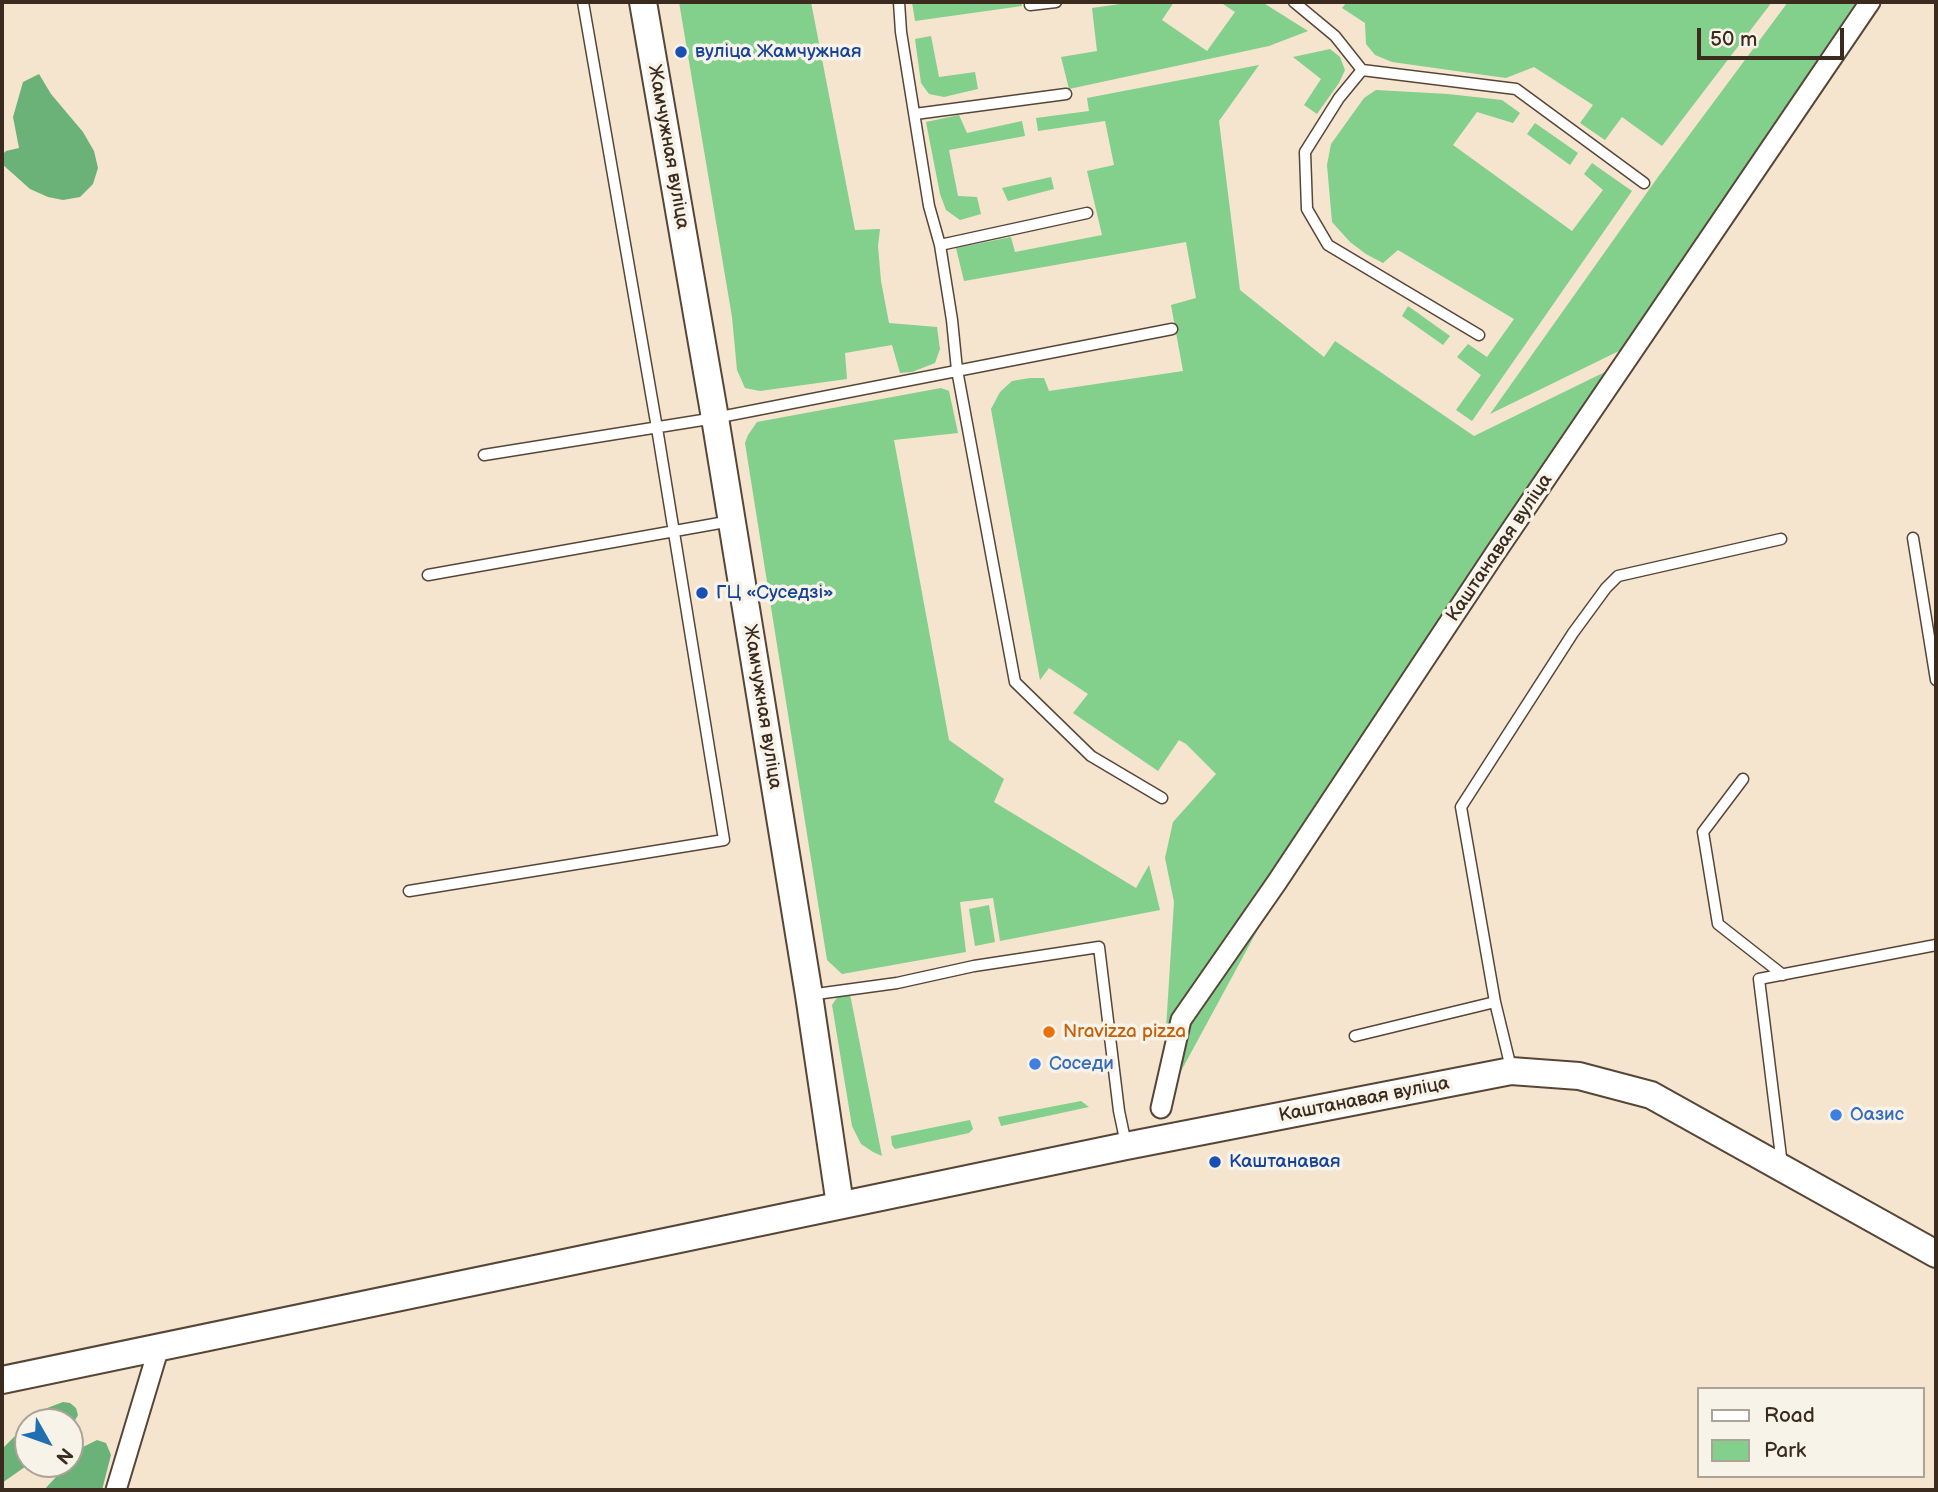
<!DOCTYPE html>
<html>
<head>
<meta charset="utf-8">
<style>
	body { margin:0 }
	#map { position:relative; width:1938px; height:1492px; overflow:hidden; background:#f5e4ce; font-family:"Balsamiq Sans",sans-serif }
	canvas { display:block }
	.frame { position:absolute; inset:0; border:4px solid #3b2a1e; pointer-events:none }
	.legend { position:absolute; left:1697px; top:1387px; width:228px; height:91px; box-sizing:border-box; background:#f7f3e8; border:2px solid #aca397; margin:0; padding:9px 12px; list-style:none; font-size:21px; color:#3b2a1e }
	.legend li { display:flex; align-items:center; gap:14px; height:35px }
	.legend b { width:35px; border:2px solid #aca397 }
	.north { position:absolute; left:14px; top:1408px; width:70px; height:70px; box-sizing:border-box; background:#f7f3e8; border:2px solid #aca397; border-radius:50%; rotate:130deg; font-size:19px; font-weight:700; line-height:28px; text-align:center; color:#3b2a1e }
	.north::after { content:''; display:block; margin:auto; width:24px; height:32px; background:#1f6fb2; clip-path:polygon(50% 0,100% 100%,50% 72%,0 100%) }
	.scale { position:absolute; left:1697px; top:28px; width:147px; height:32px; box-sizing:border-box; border:4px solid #3b2a1e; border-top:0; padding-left:9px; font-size:21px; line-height:24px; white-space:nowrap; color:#3b2a1e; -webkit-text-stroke:5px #f7f3e8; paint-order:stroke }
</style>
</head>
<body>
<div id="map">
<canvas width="1938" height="1492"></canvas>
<div class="frame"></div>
<ul class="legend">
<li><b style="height:9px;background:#fff"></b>Road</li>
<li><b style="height:19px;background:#83cf8c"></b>Park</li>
</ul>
<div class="north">N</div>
<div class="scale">50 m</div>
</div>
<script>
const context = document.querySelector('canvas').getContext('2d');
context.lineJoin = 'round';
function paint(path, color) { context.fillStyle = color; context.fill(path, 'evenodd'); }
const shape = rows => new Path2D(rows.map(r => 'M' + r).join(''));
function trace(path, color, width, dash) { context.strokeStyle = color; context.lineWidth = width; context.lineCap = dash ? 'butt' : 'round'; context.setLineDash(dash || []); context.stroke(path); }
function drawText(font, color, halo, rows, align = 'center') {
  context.font = font + ' "Balsamiq Sans",sans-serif'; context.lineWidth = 7; context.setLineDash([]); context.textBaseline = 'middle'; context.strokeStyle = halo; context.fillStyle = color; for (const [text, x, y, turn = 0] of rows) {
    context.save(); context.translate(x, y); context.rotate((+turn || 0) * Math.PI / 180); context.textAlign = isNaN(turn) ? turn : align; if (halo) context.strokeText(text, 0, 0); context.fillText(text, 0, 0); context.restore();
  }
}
paint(shape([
	[679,2,811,2,855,230,880,229,878,246,881,281,889,323,937,327,940,349,935,363,912,372,900,373,892,345,845,353,847,379,760,391,745,388,737,370,732,317],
	[912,2,1021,2,1022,6,915,21],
	[1134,2,1174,2,1162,20,1207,51,1235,12,1220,2,1262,2,1308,31,1269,46,1069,89,1061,57,1097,51,1092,8],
	[1347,2,1772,2,1662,146,1622,117,1605,140,1580,123,1593,105,1534,67,1506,78,1392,62,1375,55,1366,44,1365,23,1342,8],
	[1788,2,1856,2,1623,349,1490,414,1658,177],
	[931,36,939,77,975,72,978,89,944,97,929,94,921,83,915,39],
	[1330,49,1340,57,1345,70,1339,83,1317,114,1304,105,1321,79,1293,57],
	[1259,65,1219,121,1240,290,1324,357,1335,341,1474,436,1611,369,1341,776,1161,1108,1174,902,1165,858,1173,822,1216,774,1186,744,1179,740,1158,771,1073,713,1088,694,1049,668,1040,680,991,409,1000,392,1012,381,1030,378,1044,378,1049,391,1183,371,1171,305,1196,298,1186,242,964,281,956,248,1011,237,1015,252,1102,235,1087,171,1114,165,1105,121,1038,131,1036,118,1089,111,1087,98],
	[1376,90,1448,94,1502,100,1520,113,1513,123,1477,112,1453,145,1572,231,1603,190,1584,174,1592,163,1632,191,1472,421,1456,410,1481,375,1457,357,1468,344,1487,357,1514,319,1398,250,1383,263,1366,254,1350,242,1332,222,1327,165,1331,144,1364,98],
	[959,115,967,133,1022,121,1025,136,949,150,958,196,977,197,981,214,960,220,946,210,940,194,926,122],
	[1535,123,1578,153,1570,165,1527,134],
	[1051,177,1054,189,1008,201,1002,188],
	[1408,306,1450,336,1443,345,1402,316],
	[941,388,949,391,958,433,894,440,949,740,1004,779,994,802,1136,888,1149,865,1160,910,1000,941,993,898,960,902,966,952,842,974,827,960,745,443,748,435,757,422],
	[989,905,995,942,975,946,969,909],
	[849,989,882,1156,873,1152,861,1144,852,1126,832,1005,838,996],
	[1081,1101,1089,1107,1001,1126,998,1117],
	[970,1120,973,1129,969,1133,895,1149,892,1145,891,1136]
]), '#83cf8c');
paint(shape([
	[39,74,51,94,83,132,94,151,98,168,93,184,80,197,63,200,48,197,30,189,2,164,2,155,6,151,19,148,13,117,23,82],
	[63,1402,70,1403,76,1408,78,1415,70,1429,70,1422,29,1422,42,1410],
	[28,1423,29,1464,2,1483,2,1449],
	[97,1440,106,1443,111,1455,102,1490,44,1490,68,1464,70,1464,70,1462,83,1447]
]), '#6ab278');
const lane = shape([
	[899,2,901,32,929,206,940,245,952,320,957,370,1015,682,1091,756,1162,798],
	[1294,2,1335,36,1362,70,1339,98,1305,152,1307,209,1328,245,1479,335],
	[1030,5,1056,2],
	[1362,70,1516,89,1644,183],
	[915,114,1066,94],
	[940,245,1087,213],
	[484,455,715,418,1172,329],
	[1913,538,1936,680],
	[428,575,731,521],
	[1743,779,1703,832,1718,924,1783,975],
	[409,891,724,840,657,428,583,2],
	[809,995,897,983,974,966,1099,947,1119,1111,1126,1144],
	[1355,1036,1495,1002],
	[1511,1068,1495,1002,1461,807,1573,633,1606,588,1618,576,1781,539],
	[1782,1165,1759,979,1936,945]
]);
const street = shape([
	[1161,1108,1181,1020,1277,882,1496,552,1870,2],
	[116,1490,159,1347]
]);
const secondary = shape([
	[643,2,715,418,809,995,840,1205],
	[2,1380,1126,1146,1511,1071,1579,1076,1651,1095,1936,1254]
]);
trace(lane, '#574638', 13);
trace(street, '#574638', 23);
trace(secondary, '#574638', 30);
trace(lane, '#fff', 10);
trace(street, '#fff', 19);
trace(secondary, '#fff', 26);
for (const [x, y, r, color] of [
	[681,52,7,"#1a4fb4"],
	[702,593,7,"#1a4fb4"],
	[1049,1032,7,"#e8710a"],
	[1035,1064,7,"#3f7fe0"],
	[1836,1115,7,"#3f7fe0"],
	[1215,1162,7,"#1a4fb4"]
]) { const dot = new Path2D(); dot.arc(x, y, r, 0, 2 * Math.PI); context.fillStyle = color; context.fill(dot); trace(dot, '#f7f3e8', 2.5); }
drawText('19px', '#164399', '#f7f3e8', [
	["вуліца Жамчужная",695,52],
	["ГЦ «Суседзі»",716,593],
	["Каштанавая",1229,1162]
], 'left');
drawText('19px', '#3b2a1e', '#f7f3e8', [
	["Жамчужная вуліца",668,147,80],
	["Каштанавая вуліца",1500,548,-56],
	["Жамчужная вуліца",762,707,81],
	["Каштанавая вуліца",1364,1100,-11]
]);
drawText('19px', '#c56008', '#f7f3e8', [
	["Nravizza pizza",1063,1032]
], 'left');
drawText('19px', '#366cbe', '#f7f3e8', [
	["Соседи",1049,1064],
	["Оазис",1850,1115]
], 'left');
</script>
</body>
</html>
